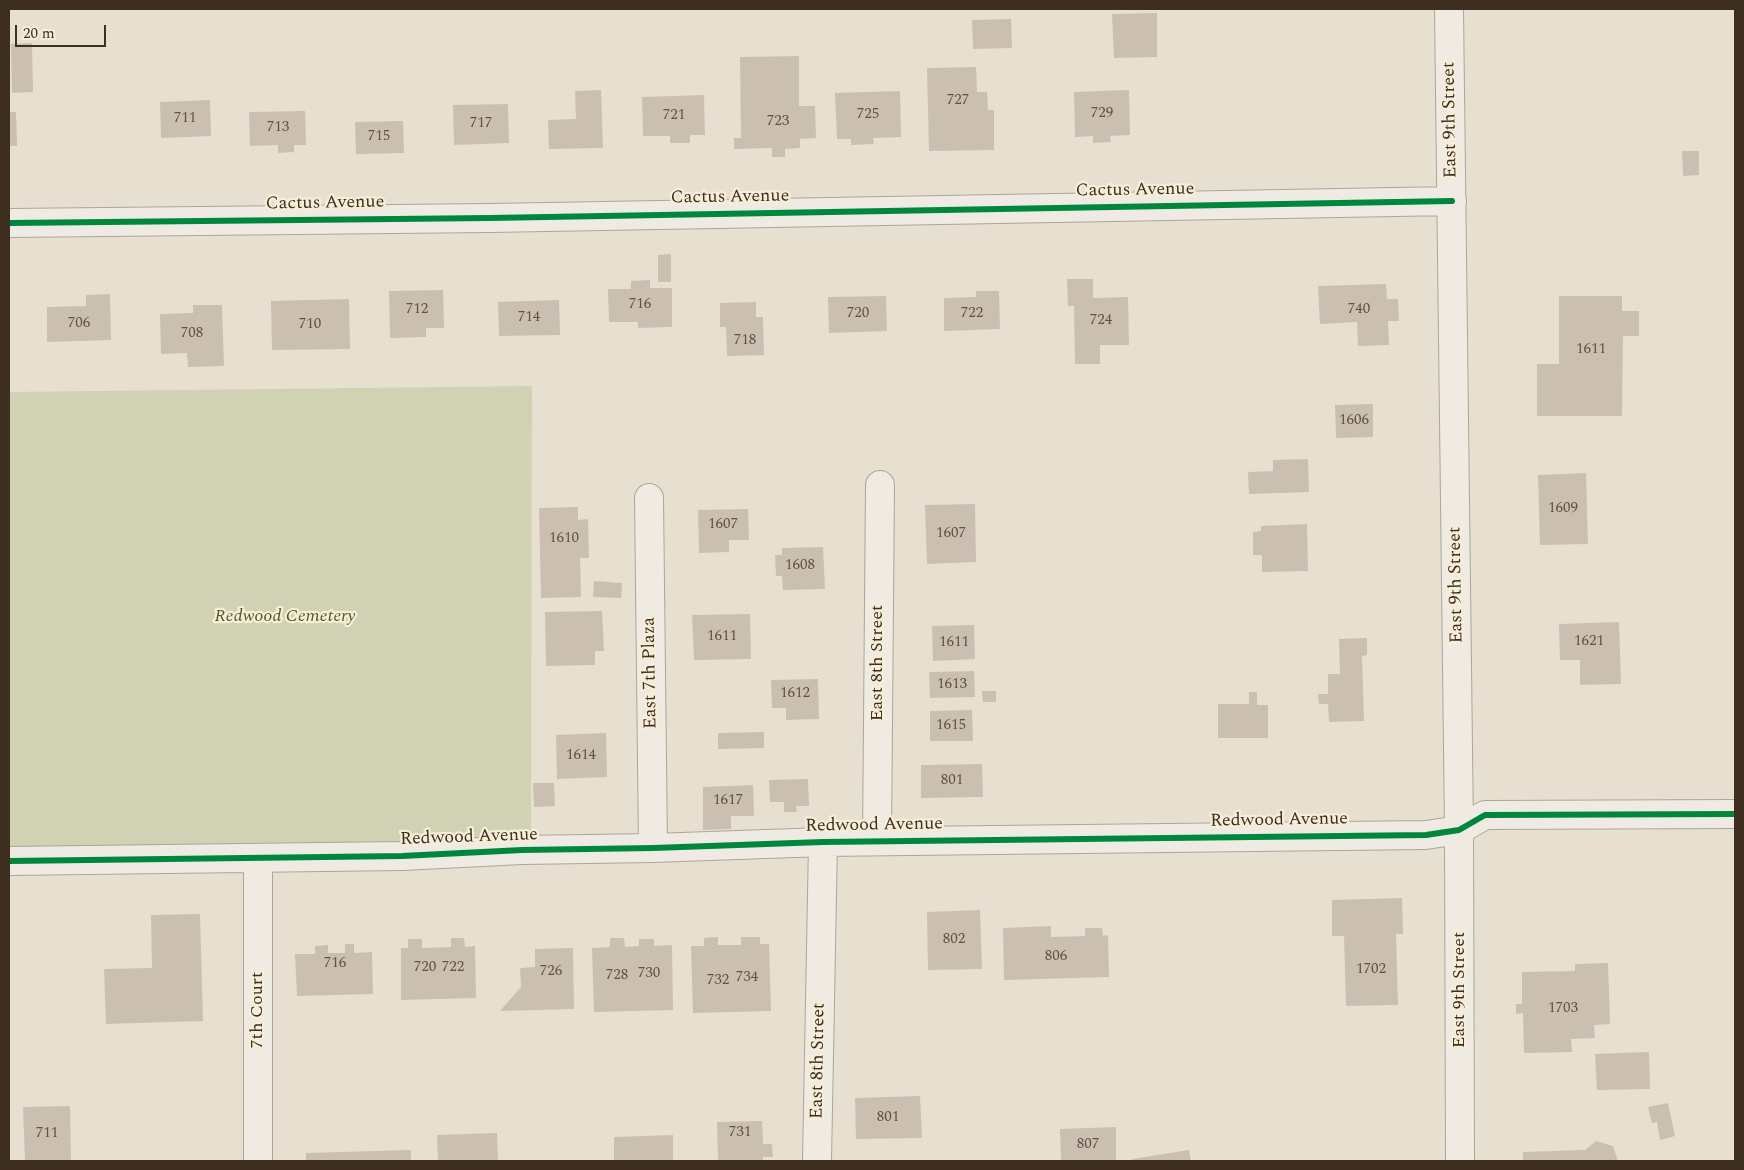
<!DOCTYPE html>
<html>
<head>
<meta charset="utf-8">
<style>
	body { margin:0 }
	#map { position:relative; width:1744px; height:1170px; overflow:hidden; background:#e7e0d1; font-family:Spectral,serif }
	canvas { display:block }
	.frame { position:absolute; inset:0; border:10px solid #3d2e20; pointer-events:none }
	.scale { position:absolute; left:15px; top:25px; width:91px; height:22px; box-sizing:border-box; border:2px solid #3d2e20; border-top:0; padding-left:6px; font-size:15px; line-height:18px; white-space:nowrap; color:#3d2e20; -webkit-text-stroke:4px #f7eed8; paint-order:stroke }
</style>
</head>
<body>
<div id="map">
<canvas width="1744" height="1170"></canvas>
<div class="frame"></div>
<div class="scale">20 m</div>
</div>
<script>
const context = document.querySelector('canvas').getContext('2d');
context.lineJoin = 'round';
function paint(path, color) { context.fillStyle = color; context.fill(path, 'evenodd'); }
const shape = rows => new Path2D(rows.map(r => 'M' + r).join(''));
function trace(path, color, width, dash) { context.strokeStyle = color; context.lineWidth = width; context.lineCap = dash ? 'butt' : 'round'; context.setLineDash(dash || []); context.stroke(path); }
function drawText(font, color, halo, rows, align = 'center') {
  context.font = font + ' Spectral,serif'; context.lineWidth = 4.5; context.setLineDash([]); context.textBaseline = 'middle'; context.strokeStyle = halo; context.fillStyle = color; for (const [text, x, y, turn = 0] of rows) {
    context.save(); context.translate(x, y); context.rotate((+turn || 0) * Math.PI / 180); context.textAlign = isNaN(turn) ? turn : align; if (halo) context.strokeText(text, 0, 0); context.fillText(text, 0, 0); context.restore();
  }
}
paint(shape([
	[532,386,531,841,9,848,9,392]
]), '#d1d1b3');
paint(shape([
	[1157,13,1157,57,1114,58,1112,14],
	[1011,19,1012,48,973,49,972,20],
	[32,43,33,92,12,93,11,44],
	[799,56,799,106,815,106,816,138,800,139,800,148,785,149,785,157,772,157,772,148,734,149,734,138,741,138,740,57],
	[976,67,977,92,987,92,988,110,994,110,994,150,929,151,927,68],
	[601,90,603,148,549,149,548,120,576,119,575,91],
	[1129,90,1130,135,1110,136,1111,142,1093,143,1093,136,1075,137,1074,92],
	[900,91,901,137,873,138,874,144,851,145,851,139,837,139,835,93],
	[704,95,705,135,690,135,690,143,670,143,670,136,643,136,642,97],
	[210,100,211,136,161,138,160,102],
	[508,104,509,143,454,145,453,105],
	[305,111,306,145,294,145,294,152,278,153,278,145,250,146,249,112],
	[9,112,16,112,17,146,9,146],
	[403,121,404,153,356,154,355,122],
	[1682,151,1699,151,1699,175,1683,176],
	[671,254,671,282,658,282,658,255],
	[1067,279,1093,279,1093,298,1128,297,1129,345,1100,345,1100,364,1075,364,1074,306,1068,306],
	[650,280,650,288,672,288,672,327,638,328,638,322,609,322,608,289,631,289,631,281],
	[1386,284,1387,299,1398,299,1399,321,1388,321,1389,345,1358,346,1357,322,1320,324,1318,286],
	[443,290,444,328,426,328,426,337,390,338,389,291],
	[976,291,999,291,1000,329,944,331,944,298,976,297],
	[110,294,111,340,47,342,47,307,86,306,86,295],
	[886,296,887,331,829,333,828,297],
	[1559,296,1622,296,1622,311,1639,311,1639,336,1623,336,1622,416,1537,416,1537,364,1559,364],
	[349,299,350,349,272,350,271,301],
	[559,300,560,335,499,336,498,302],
	[756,302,756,317,763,317,764,355,727,356,726,327,720,327,720,303],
	[193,305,222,305,224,366,188,367,187,353,161,354,160,314,193,313],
	[1373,404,1373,437,1336,438,1335,405],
	[1308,459,1309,492,1249,494,1248,472,1273,471,1273,460],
	[1586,473,1588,544,1540,545,1538,475],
	[975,504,976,562,927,564,925,505],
	[578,507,578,520,588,519,589,558,580,558,581,597,541,598,539,508],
	[748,509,749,540,729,540,729,552,699,553,698,510],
	[1307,524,1308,571,1262,572,1262,555,1253,555,1253,532,1261,531,1261,526],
	[823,547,825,589,783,590,782,576,776,576,775,555,782,555,782,548],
	[594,581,622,583,621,598,593,597],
	[602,611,604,651,595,651,595,665,546,666,545,612],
	[750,614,751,659,694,660,692,615],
	[1619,622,1621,684,1580,685,1580,660,1560,660,1559,624],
	[974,625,975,659,933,661,932,626],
	[1367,638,1367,655,1362,656,1364,721,1329,722,1328,704,1319,704,1318,694,1328,694,1328,674,1340,674,1339,639],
	[974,671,975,697,930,698,929,672],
	[818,679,819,719,786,720,786,708,772,708,771,680],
	[982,691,996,691,996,702,983,702],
	[1249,692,1257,692,1257,705,1268,705,1268,738,1218,738,1218,704,1249,704],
	[972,710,973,741,930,741,930,711],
	[764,732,764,748,718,749,718,733],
	[606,733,607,777,557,779,556,735],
	[982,764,983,797,921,798,921,765],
	[808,779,809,806,796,806,797,812,784,812,784,802,770,802,769,780],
	[533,783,554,783,555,806,534,807],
	[753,785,754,816,731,816,731,829,703,830,703,787],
	[1402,898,1403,934,1396,934,1398,1005,1346,1006,1344,936,1332,936,1332,900],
	[980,910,982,969,928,970,927,912],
	[200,914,203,1021,106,1024,104,969,152,968,151,915],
	[1051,926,1051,937,1085,936,1085,928,1102,928,1103,936,1108,935,1109,977,1004,980,1003,928],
	[718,937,718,945,741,945,741,937,760,937,760,944,769,944,771,1011,693,1013,691,946,704,946,704,938],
	[451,938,464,938,465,947,475,946,476,998,401,1000,401,948,408,948,408,939,422,939,422,948,451,947],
	[610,938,624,938,625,947,639,946,639,939,654,939,654,946,672,945,673,1010,594,1012,592,948,610,947],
	[345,944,354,944,354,953,372,952,373,994,297,996,295,954,315,954,315,946,328,945,328,953,345,953],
	[573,948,574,1009,500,1011,521,987,520,968,535,967,535,949],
	[1608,963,1610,1024,1594,1025,1595,1038,1571,1039,1572,1052,1524,1053,1523,1013,1516,1014,1516,1004,1522,1004,1522,972,1575,971,1575,964],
	[1649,1052,1650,1089,1597,1090,1595,1054],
	[920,1096,922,1138,856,1139,855,1098],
	[1668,1103,1675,1136,1660,1140,1657,1122,1652,1123,1648,1107],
	[70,1106,71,1161,25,1161,23,1107],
	[762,1121,763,1144,772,1144,773,1157,763,1157,763,1161,718,1161,717,1122],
	[1116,1127,1116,1161,1061,1161,1060,1129],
	[497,1133,498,1161,438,1161,437,1135],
	[673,1135,673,1161,614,1161,614,1137],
	[1596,1141,1613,1146,1618,1161,1523,1161,1523,1152,1585,1150],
	[411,1150,411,1161,306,1161,306,1153],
	[1189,1150,1191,1161,1132,1161,1132,1159]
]), '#cbbfb2');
const minor = shape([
	[1449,9,1459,830,1460,1161],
	[9,223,490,218,1452,201],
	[649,498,653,848],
	[877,841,880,485],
	[258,858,258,1161],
	[9,861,402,856,522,850,653,848,823,842,1426,835,1459,830,1485,815,1735,814],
	[817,1161,823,842]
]);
trace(minor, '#ada599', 30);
trace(minor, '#efebe3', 28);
trace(shape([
	[9,223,490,218,1452,201],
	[9,861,402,856,522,850,653,848,823,842,1426,835,1459,830,1485,815,1735,814]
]), '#00873e', 6);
drawText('15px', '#605244', null, [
	["727",958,101],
	["729",1102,114],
	["725",868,115],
	["721",674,116],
	["711",185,119],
	["723",778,122],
	["717",481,124],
	["713",278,128],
	["715",379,137],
	["716",640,305],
	["712",417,310],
	["740",1359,310],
	["720",858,314],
	["722",972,314],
	["714",529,318],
	["724",1101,321],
	["706",79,324],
	["710",310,325],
	["708",192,334],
	["718",745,341],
	["1611",1591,350],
	["1606",1354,421],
	["1609",1563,509],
	["1607",723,525],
	["1607",951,534],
	["1610",564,539],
	["1608",800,566],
	["1611",722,637],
	["1621",1589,642],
	["1611",954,643],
	["1613",952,685],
	["1612",795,694],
	["1615",951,726],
	["1614",581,756],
	["801",952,781],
	["1617",728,801],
	["802",954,940],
	["806",1056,957],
	["716",335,964],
	["720",425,968],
	["722",453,968],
	["1702",1371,970],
	["726",551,972],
	["730",649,974],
	["728",617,976],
	["734",747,978],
	["732",718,981],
	["1703",1563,1009],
	["801",888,1118],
	["731",740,1133],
	["711",47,1134],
	["807",1088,1145]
]);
drawText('18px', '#3d2e20', '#f7eed8', [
	["East 9th Street",1451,120,-91],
	["Cactus Avenue",1135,191,-1],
	["Cactus Avenue",730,198,-1],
	["Cactus Avenue",325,204,-1],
	["East 9th Street",1457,585,-91],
	["East 8th Street",878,663,-90],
	["East 7th Plaza",651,673,-91],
	["Redwood Avenue",1279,821,-1],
	["Redwood Avenue",874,826,-1],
	["Redwood Avenue",469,838,-2],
	["East 9th Street",1460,990,-90],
	["7th Court",258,1010,-90],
	["East 8th Street",819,1061,-89]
]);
drawText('italic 18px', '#4d5a26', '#f7eed8', [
	["Redwood Cemetery",285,617]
]);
</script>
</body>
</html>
